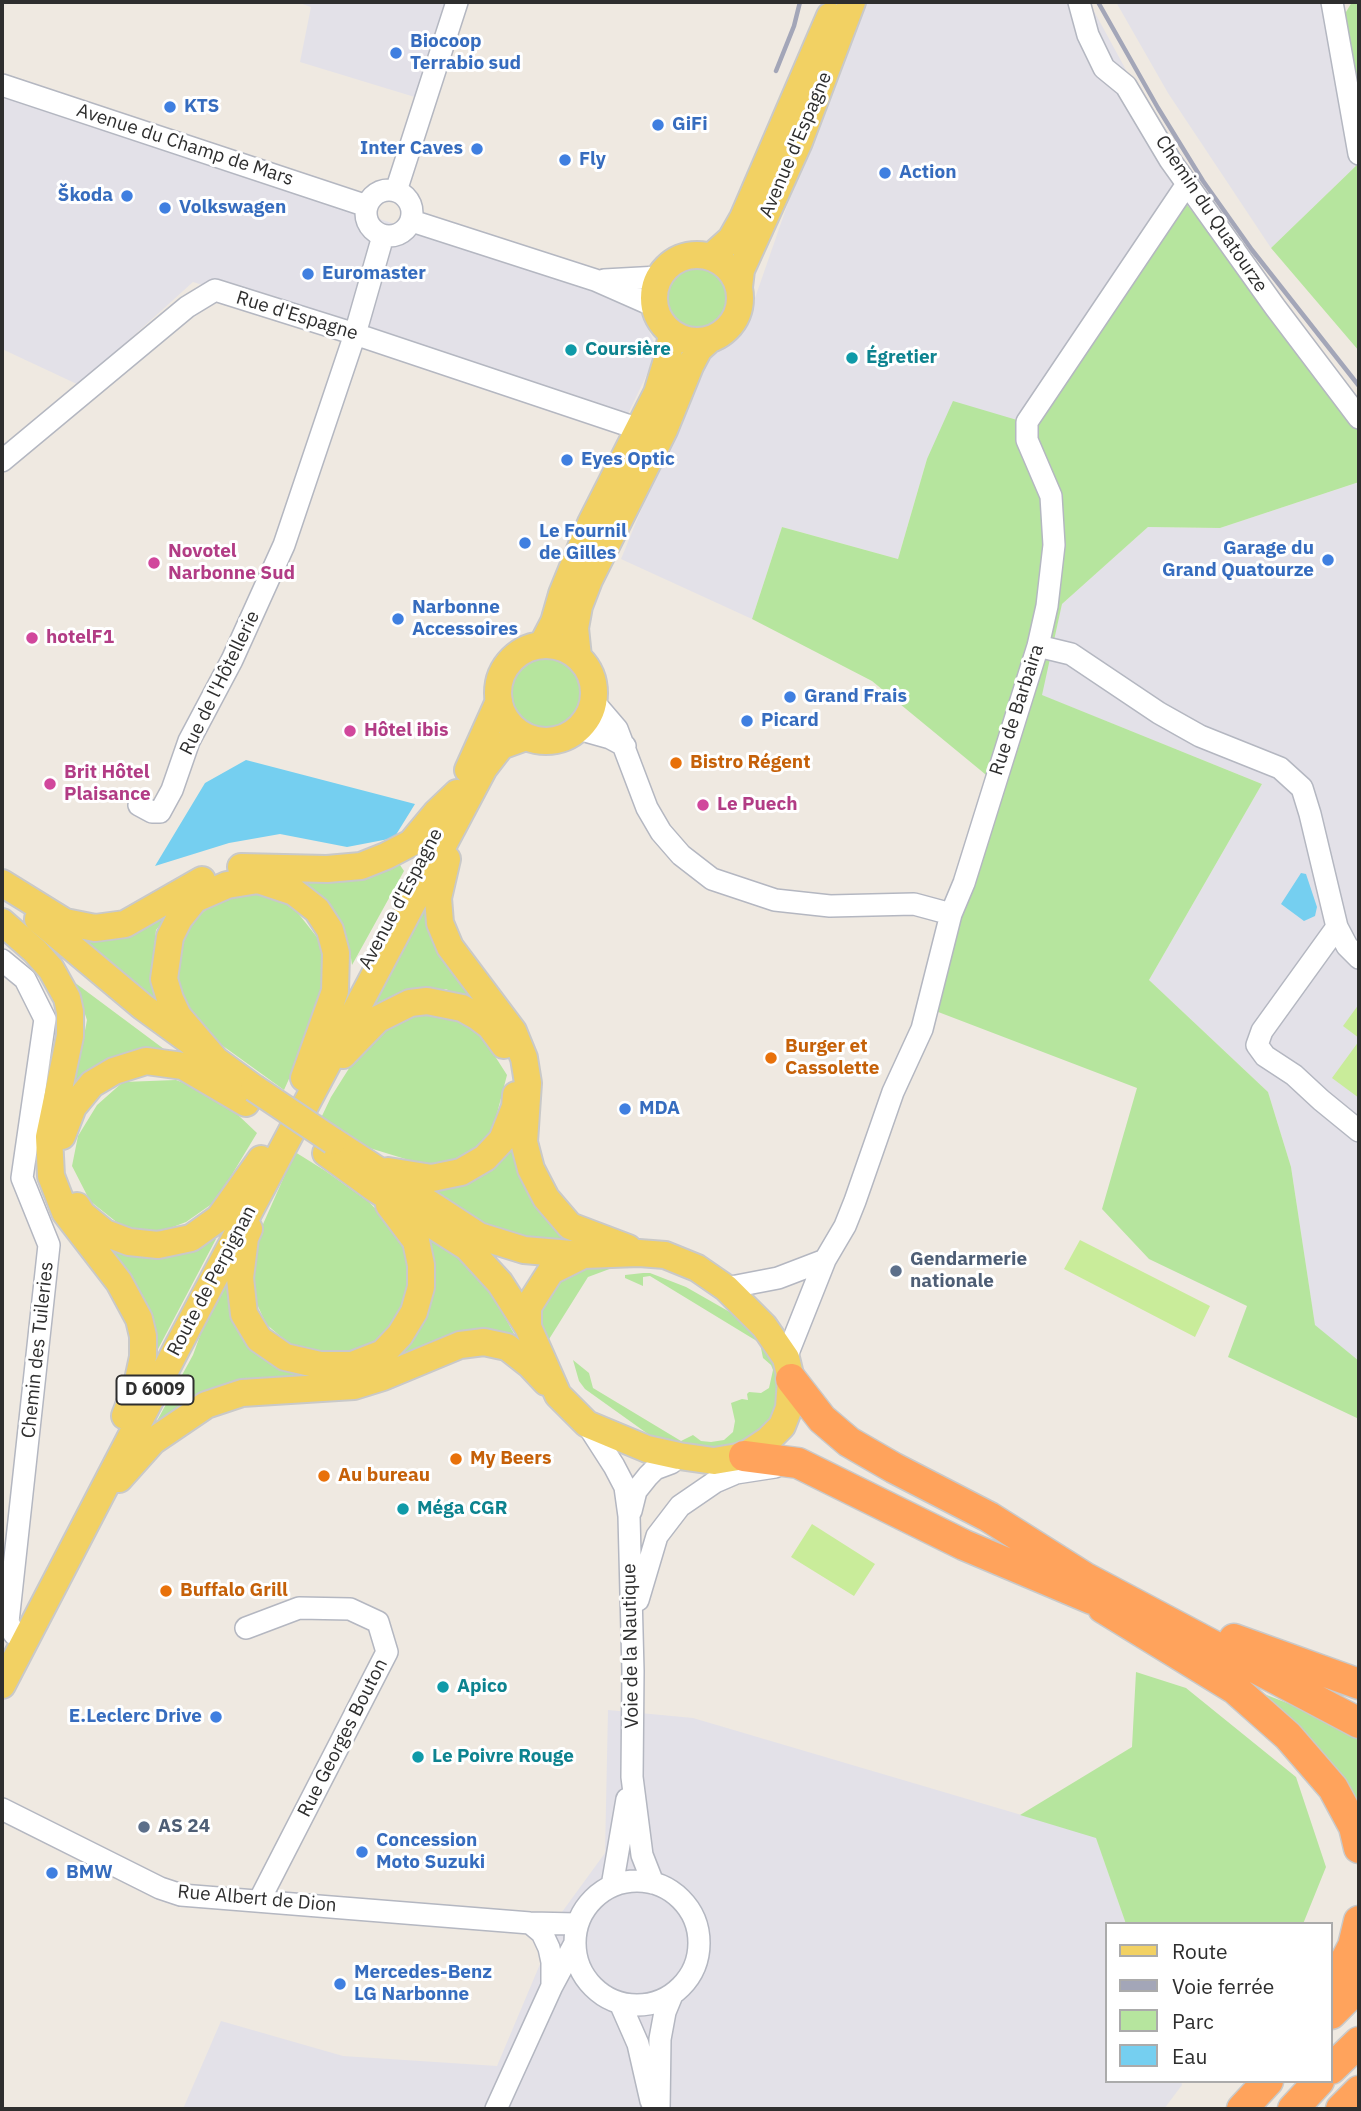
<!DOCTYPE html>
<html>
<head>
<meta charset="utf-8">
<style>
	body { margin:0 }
	#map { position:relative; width:1361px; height:2111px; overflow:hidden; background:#efe9e1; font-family:"IBM Plex Sans",sans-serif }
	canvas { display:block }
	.frame { position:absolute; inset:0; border:4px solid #2e2e2e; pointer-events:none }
	.legend { position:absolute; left:1105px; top:1922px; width:228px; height:161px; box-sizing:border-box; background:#fff; border:2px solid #ababab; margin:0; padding:9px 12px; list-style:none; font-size:21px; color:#2e2e2e }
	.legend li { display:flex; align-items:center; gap:14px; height:35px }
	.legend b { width:35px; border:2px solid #ababab }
</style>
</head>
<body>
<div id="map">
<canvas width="1361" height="2111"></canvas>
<div class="frame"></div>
<ul class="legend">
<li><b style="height:9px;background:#f2d163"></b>Route</li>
<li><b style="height:9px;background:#a3a6b8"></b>Voie ferrée</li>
<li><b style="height:19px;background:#b6e59e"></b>Parc</li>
<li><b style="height:19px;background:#75cff0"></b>Eau</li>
</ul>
</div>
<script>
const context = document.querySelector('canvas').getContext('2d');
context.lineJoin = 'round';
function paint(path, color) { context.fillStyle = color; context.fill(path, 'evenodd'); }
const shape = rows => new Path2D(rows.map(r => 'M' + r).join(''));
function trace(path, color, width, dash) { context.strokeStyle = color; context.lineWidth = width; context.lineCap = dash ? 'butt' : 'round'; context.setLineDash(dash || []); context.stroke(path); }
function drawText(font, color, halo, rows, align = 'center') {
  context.font = font + ' "IBM Plex Sans",sans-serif'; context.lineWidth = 6; context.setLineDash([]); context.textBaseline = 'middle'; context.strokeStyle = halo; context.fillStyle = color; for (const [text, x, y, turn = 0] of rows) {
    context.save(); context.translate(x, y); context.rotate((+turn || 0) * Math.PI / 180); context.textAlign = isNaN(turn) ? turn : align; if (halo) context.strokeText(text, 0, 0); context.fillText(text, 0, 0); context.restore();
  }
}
paint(shape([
	[297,2,450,2,418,98,300,62,311,7],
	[866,2,1089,2,1132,81,1186,166,1017,421,927,459,898,559,782,527,752,619,621,559,703,358,746,324,824,99],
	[1116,2,1340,2,1359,163,1271,248,1168,93],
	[2,97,636,302,658,351,627,416,193,282,79,385,2,349],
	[1359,482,1359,1361,1315,1326,1291,1167,1268,1092,1149,980,1262,784,1041,695,1062,604,1148,527,1220,528],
	[608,1710,693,1718,1096,1837,1126,1924,1107,1924,1107,2081,1181,2081,1182,2085,1164,2109,183,2109,221,2021,343,2056,497,2066,562,1912,605,1853]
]), '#e3e1e8');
paint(shape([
	[1352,2,1359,2,1359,106,1343,17],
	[1359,163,1359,351,1271,248],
	[1173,187,1243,275,1359,432,1359,482,1220,528,1148,527,1062,604,1042,695,1262,784,1149,980,1268,1092,1291,1167,1315,1325,1359,1361,1359,1419,1228,1357,1247,1306,1149,1259,1102,1209,1137,1088,933,1010,1002,788,872,681,752,619,782,527,898,559,927,459,953,401,1017,420],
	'663 298a34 34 0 1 1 68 0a34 34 0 1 1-68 0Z',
	'506 693a40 40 0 1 1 80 0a40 40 0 1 1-80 0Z',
	[392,864,400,865,404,871,352,965,350,951,341,922,324,899,289,877],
	[253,891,290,903,320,941,324,959,318,1014,284,1090,205,1033,182,1003,176,963,184,929,216,901],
	[429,895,436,944,453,974,487,1010,446,989,391,997,366,1012],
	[176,906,156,930,152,968,160,1003,79,937],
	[74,982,172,1055,66,1109,78,1067,87,1020],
	[419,1014,442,1015,465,1022,484,1039,507,1075,493,1129,482,1144,464,1159,425,1165,363,1146,321,1118,331,1097,358,1054,400,1015],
	[176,1080,218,1096,257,1133,216,1201,186,1222,152,1235,119,1224,90,1201,72,1166,78,1136,97,1105,123,1082],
	[513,1137,573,1237,569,1242,519,1241,493,1229,424,1187],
	[295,1152,324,1170,369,1202,391,1225,408,1250,409,1285,402,1316,384,1338,360,1350,338,1354,314,1355,292,1346,266,1324,257,1304,251,1269,256,1240],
	[423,1230,451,1249,490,1291,521,1346,303,1383,147,1439,193,1355,210,1308,223,1282,230,1284,263,1356,395,1353],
	[205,1237,216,1239,157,1351,150,1346,103,1242],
	[631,1261,588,1277,546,1344,540,1326,542,1306,558,1280,586,1265],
	[643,1273,650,1273,686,1287,749,1323,764,1340,779,1372,775,1418,760,1434,724,1450,655,1439,585,1389,579,1381,573,1360,589,1373,593,1388,681,1441,693,1435,701,1441,711,1442,724,1440,733,1432,735,1421,731,1403,742,1399,748,1400,747,1394,749,1392,761,1393,769,1388,773,1370,771,1365,763,1358,760,1343,650,1276,643,1277,643,1286,625,1278,625,1275],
	[1136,1672,1186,1688,1296,1777,1326,1867,1303,1924,1126,1924,1096,1838,1020,1815,1132,1747],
	[1246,1687,1300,1708,1359,1739,1359,1823]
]), '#b6e59e');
paint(shape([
	[1359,1004,1359,1038,1343,1026],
	[1359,1041,1359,1098,1332,1078],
	[1080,1240,1210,1306,1195,1337,1064,1269],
	[812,1524,875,1564,854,1596,791,1557]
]), '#c9ec9a');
paint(shape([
	[246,760,415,804,394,838,347,847,280,834,229,843,155,866,205,783],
	[1301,873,1306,874,1317,907,1315,916,1304,921,1281,904]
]), '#75cff0');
const minor = shape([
	[1079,2,1088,35,1104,68,1126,86,1170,160,1275,307,1359,418],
	[1332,2,1359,154],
	[2,85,367,206],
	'366 213a23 23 0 1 1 46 0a23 23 0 1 1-46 0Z',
	[396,191,457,2],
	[412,221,595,280,654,306],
	[604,280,659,277],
	[2,461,187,307,215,290,355,334,639,429],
	[1038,646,1071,654,1159,713,1200,736,1280,768,1302,788,1310,814,1337,927,1347,946,1359,958],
	[593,701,617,729,647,808,661,832,681,855,712,879,775,900,830,906,914,904,951,914],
	[578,729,610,738,625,746],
	[139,805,152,812,160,812,172,790,189,741,232,660,284,545,355,334,383,236],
	[1337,927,1262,1031,1257,1045,1265,1056,1294,1075,1321,1100,1359,1131],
	[2,960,25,979,45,1019,22,1178,49,1245,8,1622,14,1634],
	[726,1288,778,1278,825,1260],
	[786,1358,825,1260,845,1226,855,1201,893,1092,922,1029,951,914,964,883,1038,646,1047,606,1054,545,1051,496,1027,440,1027,422,1187,184],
	[587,1424,614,1466,625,1487,629,1516,633,1671,632,1777,642,1855,653,1883],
	[631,1511,636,1491,648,1476,655,1469,671,1463,679,1456],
	[638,1600,657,1536,680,1506,715,1482,736,1473,775,1467],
	[246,1628,299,1608,350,1609,378,1622,387,1652,259,1901],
	[2,1809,160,1888,181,1895,530,1923,577,1924],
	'575 1943a62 62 0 1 1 124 0a62 62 0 1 1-124 0Z',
	[612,1886,627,1799],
	[530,1923,542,1933,549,1948,552,1962,552,1984],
	[620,2003,638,2044,651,2101],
	[496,2109,552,1986,574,1945],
	[659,2109,660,2039,665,2012,672,1995]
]);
const major = shape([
	'654 298a43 43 0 1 1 86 0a43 43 0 1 1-86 0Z',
	[711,257,731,239,743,218,830,16],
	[739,287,741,270,799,142,852,2],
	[542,645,554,622,562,594,591,523,657,393,667,360,672,334],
	'498 693a48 48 0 1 1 96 0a48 48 0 1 1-96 0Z',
	[578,657,575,628,579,606,589,580,664,430,690,366,699,349,709,340],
	[468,770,499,701],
	[447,859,438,898,440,923,450,947,513,1031,524,1058,528,1083,524,1142,531,1169,546,1198,570,1226,628,1248],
	[241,867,327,869,361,866,386,856,411,843,436,813,457,793],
	[2,883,65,922,95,928,125,924,202,880],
	[38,919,143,1007,254,1088],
	[2,922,35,951,51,969,67,998,70,1012,70,1036,49,1137,51,1176,65,1212,119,1282,139,1319,143,1336,143,1357,137,1385,125,1416],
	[343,1055,378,1019,410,1003,427,1001,462,1008,478,1017,490,1026,504,1045],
	[214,1058,178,1016,170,999,164,979,170,937,179,919,195,899,227,885,258,880,294,892,317,910,330,930,336,953,335,991,304,1078],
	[62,1136,73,1107,92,1084,114,1071,146,1061,183,1066,246,1103],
	[326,1153,374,1188,467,1247,500,1283,528,1327,558,1395,587,1424,647,1449,679,1456,714,1461,744,1456,768,1440,782,1426,789,1408,791,1379,786,1358,764,1326,726,1288,697,1268,665,1255,639,1253,583,1255,524,1250,479,1236,333,1141],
	[388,1171,432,1178,461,1172,485,1158,502,1140,515,1107,516,1095],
	[77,1206,82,1214,105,1233,129,1242,158,1245,191,1238,219,1218,261,1159],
	[249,1229,245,1238,240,1278,244,1314,259,1339,285,1357,320,1365,352,1365,383,1353,400,1335,414,1312,421,1287,421,1265,416,1241,389,1205],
	[528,1327,528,1307,551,1271,581,1256],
	[119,1479,153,1441,206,1405,242,1393,354,1386,383,1377,460,1345,484,1342,507,1347,530,1365,546,1382],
	[2,1685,177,1348,484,768,501,746,526,737]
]);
const highway = shape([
	[791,1379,822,1419,849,1442,894,1468,989,1517,1084,1577,1359,1723],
	[744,1456,798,1463,964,1545,1092,1599],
	[1103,1608,1235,1689,1288,1736,1333,1788,1354,1827,1359,1848],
	[1234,1639,1359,1684],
	[1331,1982,1339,1973,1353,1946,1359,1921],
	[1331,2014,1359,1986],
	[1331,2069,1359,2042],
	[1242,2109,1268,2081],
	[1293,2109,1319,2081],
	[1341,2109,1359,2091]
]);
trace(minor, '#b4b7c1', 24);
trace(major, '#c9c9c9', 30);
trace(highway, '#c9c9c9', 33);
trace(minor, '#fff', 21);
trace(major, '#f2d163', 26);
trace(highway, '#ffa35c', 30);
trace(shape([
	[1098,2,1158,108,1203,181,1252,250,1359,386],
	[776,71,794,26,800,2]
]), '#a3a6b8', 4.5);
const majorBridge = shape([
	[254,1088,333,1141]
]);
trace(majorBridge, '#c9c9c9', 30, []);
trace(majorBridge, '#f2d163', 26);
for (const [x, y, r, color] of [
	[396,53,7,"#3f7fe0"],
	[170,107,7,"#3f7fe0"],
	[658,125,7,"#3f7fe0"],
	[477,149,7,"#3f7fe0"],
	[565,160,7,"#3f7fe0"],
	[885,173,7,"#3f7fe0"],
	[127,196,7,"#3f7fe0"],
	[165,208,7,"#3f7fe0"],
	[308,274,7,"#3f7fe0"],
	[571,350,7,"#0f9aa8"],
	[852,358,7,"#0f9aa8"],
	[567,460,7,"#3f7fe0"],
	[525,543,7,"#3f7fe0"],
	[1328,560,7,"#3f7fe0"],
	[154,563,7,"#d1479c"],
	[398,619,7,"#3f7fe0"],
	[32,638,7,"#d1479c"],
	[790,697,7,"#3f7fe0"],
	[747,721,7,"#3f7fe0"],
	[350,731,7,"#d1479c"],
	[676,763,7,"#e8710a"],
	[50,784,7,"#d1479c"],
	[703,805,7,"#d1479c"],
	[771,1058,7,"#e8710a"],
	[625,1109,7,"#3f7fe0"],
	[896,1271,7,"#5c6f8a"],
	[456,1459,7,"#e8710a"],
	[324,1476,7,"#e8710a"],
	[403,1509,7,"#0f9aa8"],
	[166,1591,7,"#e8710a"],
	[443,1687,7,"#0f9aa8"],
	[216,1717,7,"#3f7fe0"],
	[418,1757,7,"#0f9aa8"],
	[144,1827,7,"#5c6f8a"],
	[362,1852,7,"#3f7fe0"],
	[52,1873,7,"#3f7fe0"],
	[340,1984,7,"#3f7fe0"]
]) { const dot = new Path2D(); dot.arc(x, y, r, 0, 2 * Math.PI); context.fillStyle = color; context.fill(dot); trace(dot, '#fff', 2.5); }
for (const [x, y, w] of [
	[155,1390,77]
]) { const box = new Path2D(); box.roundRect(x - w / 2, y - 14.5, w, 29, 5); context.fillStyle = '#fff'; context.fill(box); trace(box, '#2e2e2e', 2); }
drawText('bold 18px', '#2e2e2e', null, [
	["D 6009",155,1390]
]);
drawText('bold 19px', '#366cbe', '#fff', [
	["Biocoop",410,42],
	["Terrabio sud",410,64],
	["KTS",184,107],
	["GiFi",672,125],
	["Inter Caves",463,149,"right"],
	["Fly",579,160],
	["Action",899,173],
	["Škoda",113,196,"right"],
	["Volkswagen",179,208],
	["Euromaster",322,274],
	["Eyes Optic",581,460],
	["Le Fournil",539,532],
	["de Gilles",539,554],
	["Garage du",1314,549,"right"],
	["Grand Quatourze",1314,571,"right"],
	["Narbonne",412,608],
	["Accessoires",412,630],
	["Grand Frais",804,697],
	["Picard",761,721],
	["MDA",639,1109],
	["E.Leclerc Drive",202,1717,"right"],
	["Concession",376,1841],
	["Moto Suzuki",376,1863],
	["BMW",66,1873],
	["Mercedes-Benz",354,1973],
	["LG Narbonne",354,1995]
], 'left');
drawText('19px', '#2e2e2e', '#fff', [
	["Avenue du Champ de Mars",185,145,18],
	["Avenue d'Espagne",796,145,-67],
	["Chemin du Quatourze",1211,214,56],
	["Rue d'Espagne",297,316,17],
	["Rue de l'Hôtellerie",220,683,-64],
	["Rue de Barbaira",1017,710,-72],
	["Avenue d'Espagne",401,899,-62],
	["Route de Perpignan",212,1281,-62],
	["Chemin des Tuileries",38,1350,-84],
	["Voie de la Nautique",631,1646,-91],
	["Rue Georges Bouton",343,1738,-63],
	["Rue Albert de Dion",257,1899,5]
]);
drawText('bold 19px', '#0d838f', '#fff', [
	["Coursière",585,350],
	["Égretier",866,358],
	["Méga CGR",417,1509],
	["Apico",457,1687],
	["Le Poivre Rouge",432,1757]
], 'left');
drawText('bold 19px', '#b23c85', '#fff', [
	["Novotel",168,552],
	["Narbonne Sud",168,574],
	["hotelF1",46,638],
	["Hôtel ibis",364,731],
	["Brit Hôtel",64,773],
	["Plaisance",64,795],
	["Le Puech",717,805]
], 'left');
drawText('bold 19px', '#c56008', '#fff', [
	["Bistro Régent",690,763],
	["Burger et",785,1047],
	["Cassolette",785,1069],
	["My Beers",470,1459],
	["Au bureau",338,1476],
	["Buffalo Grill",180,1591]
], 'left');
drawText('bold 19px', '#4e5e75', '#fff', [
	["Gendarmerie",910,1260],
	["nationale",910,1282],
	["AS 24",158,1827]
], 'left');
</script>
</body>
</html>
